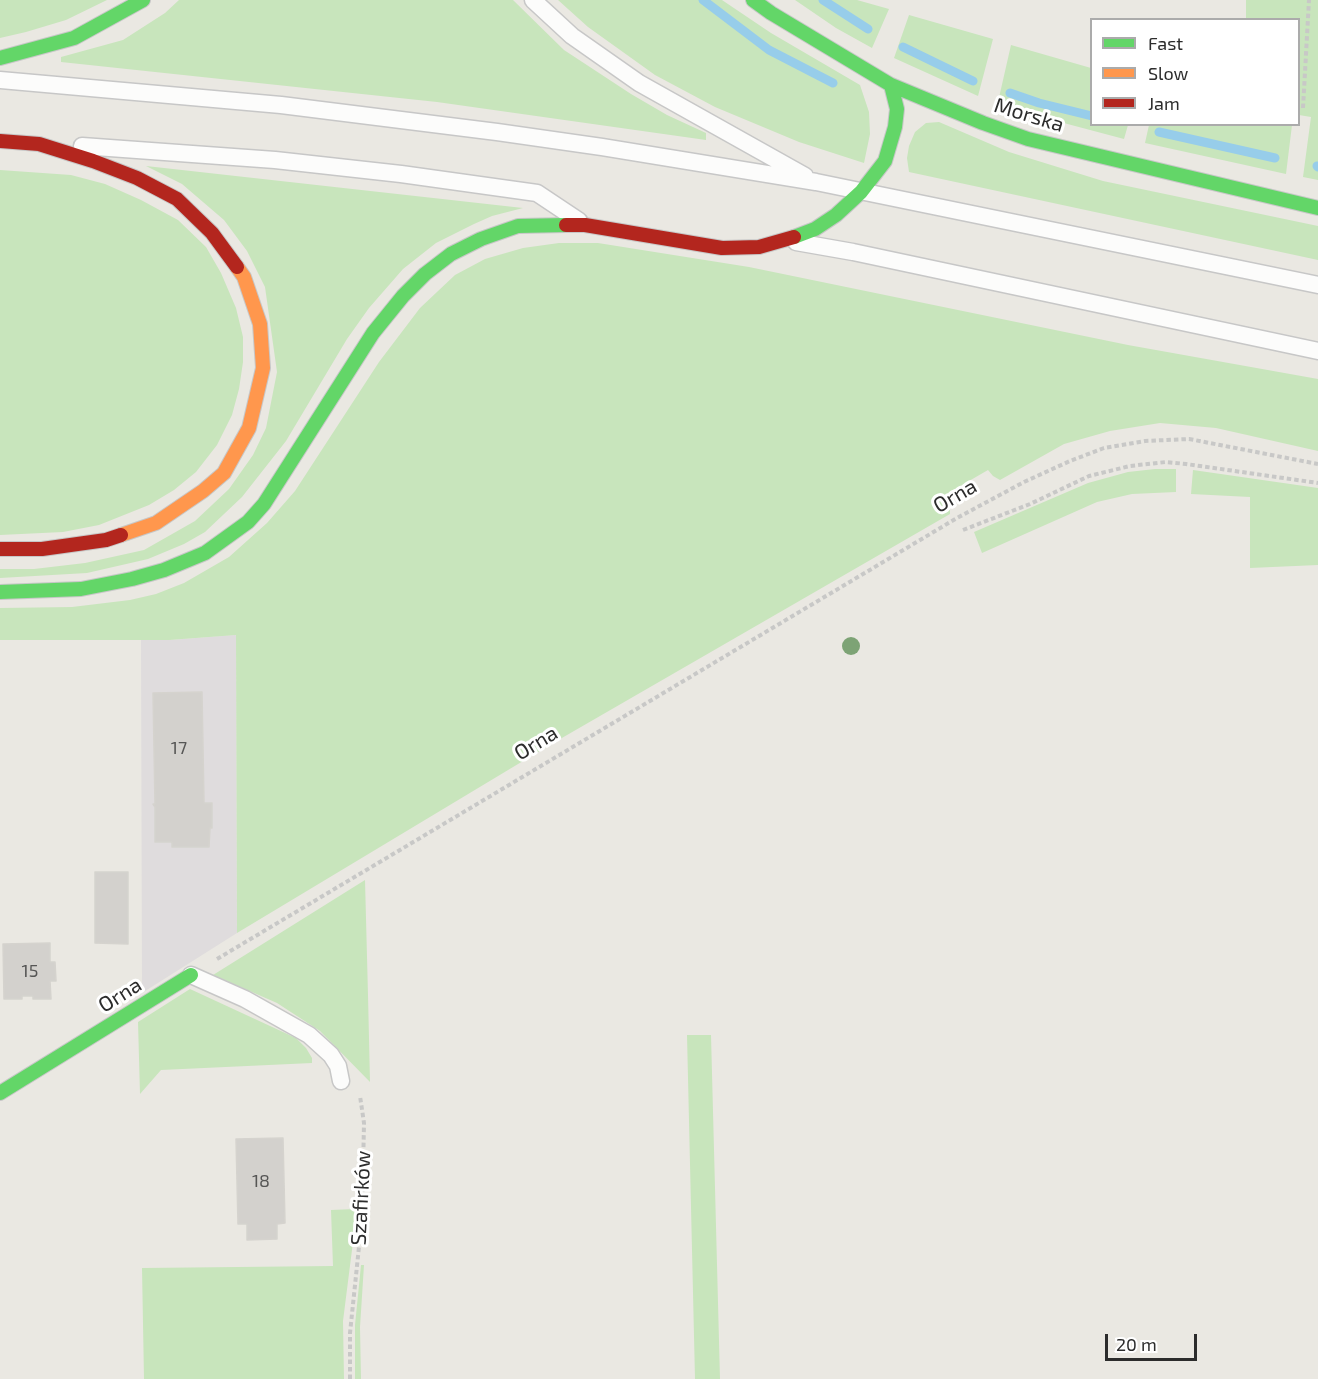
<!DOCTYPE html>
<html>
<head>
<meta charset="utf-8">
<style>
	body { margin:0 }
	#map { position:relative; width:1318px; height:1379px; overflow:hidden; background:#eae8e2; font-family:"Exo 2",sans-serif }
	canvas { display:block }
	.legend { position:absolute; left:1090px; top:18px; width:210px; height:108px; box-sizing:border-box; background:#fff; border:2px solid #ababab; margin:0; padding:8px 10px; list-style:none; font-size:18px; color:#2c2c2c }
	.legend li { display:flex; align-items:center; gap:12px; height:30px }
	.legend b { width:30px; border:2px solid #ababab }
	.scale { position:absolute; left:1105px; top:1334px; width:92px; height:27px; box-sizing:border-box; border:3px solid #2c2c2c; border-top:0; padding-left:8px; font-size:18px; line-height:21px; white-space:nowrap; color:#2c2c2c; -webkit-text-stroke:4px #fff; paint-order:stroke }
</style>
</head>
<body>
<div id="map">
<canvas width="1318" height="1379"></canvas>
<ul class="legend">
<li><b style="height:8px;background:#63d668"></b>Fast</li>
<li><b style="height:8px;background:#ff974d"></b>Slow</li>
<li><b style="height:8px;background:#b3261e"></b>Jam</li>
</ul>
<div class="scale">20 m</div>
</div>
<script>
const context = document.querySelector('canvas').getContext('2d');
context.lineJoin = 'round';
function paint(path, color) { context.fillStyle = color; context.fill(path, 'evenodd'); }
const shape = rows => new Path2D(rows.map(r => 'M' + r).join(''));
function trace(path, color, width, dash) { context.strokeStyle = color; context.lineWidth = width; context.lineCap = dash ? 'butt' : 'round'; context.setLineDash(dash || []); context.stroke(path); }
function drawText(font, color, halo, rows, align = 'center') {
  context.font = font + ' "Exo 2",sans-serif'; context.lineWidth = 6; context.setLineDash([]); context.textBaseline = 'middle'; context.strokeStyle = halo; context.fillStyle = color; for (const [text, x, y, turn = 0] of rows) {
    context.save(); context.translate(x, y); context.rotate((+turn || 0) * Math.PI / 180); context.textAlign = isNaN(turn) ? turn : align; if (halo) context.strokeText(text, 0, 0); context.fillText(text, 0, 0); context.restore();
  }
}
paint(shape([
	[236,635,237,933,142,993,141,639,169,640]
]), '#dfdcdd');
paint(shape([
	[0,0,107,0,66,20,26,32,0,38],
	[179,0,513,0,564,50,631,94,667,115,706,133,706,140,437,102,61,62,61,57,123,40,165,13],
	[558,0,722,0,771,33,860,85,869,112,870,134,864,163,799,142,715,107,655,75,588,27],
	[795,0,857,0,889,9,872,48,836,28],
	[1246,0,1318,0,1318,180,1303,177,1311,117,1299,115,1298,20,1246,19],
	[909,15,993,39,978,96,894,58],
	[1011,45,1091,68,1092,124,1128,125,1124,139,1060,122,998,102],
	[939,122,1009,152,1103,181,1318,226,1318,260,909,172,907,158,909,146,915,132,926,123],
	[1149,125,1292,125,1286,174,1145,143],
	[146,166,523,208,492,216,474,224,436,243,403,269,369,308,347,339,286,441,242,497,205,532,184,544,148,559,87,573,0,578,0,569,34,569,85,563,144,550,195,521,229,489,253,455,266,428,277,372,265,287,247,251,224,220,182,184],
	[0,170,71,175,105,184,141,200,178,220,206,247,221,273,236,308,243,337,243,362,239,389,232,415,217,445,196,472,174,490,149,505,99,525,63,532,0,535],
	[559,243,598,243,749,267,1128,345,1318,379,1318,451,1216,428,1160,423,1110,431,1064,444,1000,480,993,476,988,470,950,492,950,514,548,746,237,933,236,635,169,640,0,640,0,608,72,607,130,600,156,594,184,583,229,557,267,523,295,491,379,362,420,308,455,275,485,259,523,248],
	[1155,469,1176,469,1176,492,1132,494,1097,502,982,553,974,532,1088,483,1128,472],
	[1193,470,1318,488,1318,565,1250,568,1250,497,1191,494],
	[365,880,368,995,370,1082,320,1031,277,1003,213,975],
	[190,989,296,1038,306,1048,312,1058,312,1063,161,1070,140,1094,138,1022],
	[687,1035,711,1035,720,1379,695,1379],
	[355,1209,354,1234,343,1321,344,1379,144,1379,142,1268,333,1266,331,1210],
	[361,1265,364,1265,360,1327,361,1379,355,1379,355,1325]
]), '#c8e5bc');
trace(shape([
	[703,0,769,50,833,83],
	[823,0,868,29],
	[903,47,973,81],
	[1010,93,1039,103,1092,116],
	[1159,132,1275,158],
	[1317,166,1318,167]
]), '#97cdea', 9);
const building = shape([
	[202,692,204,803,212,803,212,828,210,828,209,847,172,847,172,842,155,842,155,807,153,804,155,804,153,693,202,692],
	[95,872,128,872,128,944,95,943,95,872],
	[50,943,50,962,55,962,56,981,50,981,51,999,33,999,33,996,22,996,22,999,4,999,3,944,50,943],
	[283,1138,285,1223,277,1224,277,1239,247,1240,247,1224,238,1224,236,1139,283,1138]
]);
paint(building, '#d3d1cd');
trace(building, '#d5d3ce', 1.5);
const lane = shape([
	[533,0,572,36,639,83,805,176],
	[0,80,281,105,497,132,602,147,816,182,1318,285],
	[82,146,275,160,401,174,537,193,579,221],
	[796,242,853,252,1318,351],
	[191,975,245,999,309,1035,331,1055,338,1066,341,1081]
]);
const fast = shape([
	[753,0,771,13,891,85,983,123,1028,139,1318,208],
	[0,58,74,38,143,0],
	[794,237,815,229,836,215,861,192,885,161,895,127,897,109,891,85],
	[0,592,81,589,132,579,164,570,205,553,248,522,264,504,373,333,403,296,425,274,451,254,481,239,518,226,566,225],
	[0,1093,191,975]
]);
const slow = shape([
	[121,535,156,523,203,491,224,473,249,428,263,368,260,324,244,277,237,267]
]);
const jam = shape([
	[0,141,39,144,93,161,137,178,177,199,212,233,237,267],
	[566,225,585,225,722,248,759,247,794,237],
	[0,549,42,549,106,540,121,535]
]);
trace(lane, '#c7c7c7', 19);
trace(fast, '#c7c7c7', 16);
trace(slow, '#c7c7c7', 16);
trace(jam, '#c7c7c7', 16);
trace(shape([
	[1303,108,1309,0],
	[963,530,1030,504,1089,476,1130,466,1166,462,1186,464,1318,483],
	[217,959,957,518,1024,482,1070,461,1104,448,1145,441,1189,439,1318,464],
	[350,1379,350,1333,362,1218,364,1123,360,1096]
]), '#c8c8c7', 4, [4.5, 3]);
trace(lane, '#fcfcfb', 16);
trace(fast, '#63d668', 14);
trace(slow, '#ff974d', 14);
trace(jam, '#b3261e', 14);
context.fillStyle = '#7da375';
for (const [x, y] of [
	[851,646]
]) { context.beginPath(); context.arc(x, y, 9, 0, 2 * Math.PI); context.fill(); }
drawText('18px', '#565655', null, [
	["17",179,748],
	["15",30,971],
	["18",261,1181]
]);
drawText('21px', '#2c2c2c', '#fff', [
	["Morska",1029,115,17],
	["Orna",955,496,-30],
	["Orna",536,743,-31],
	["Orna",120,995,-32],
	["Szafirków",361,1198,-87]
]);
</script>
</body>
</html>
